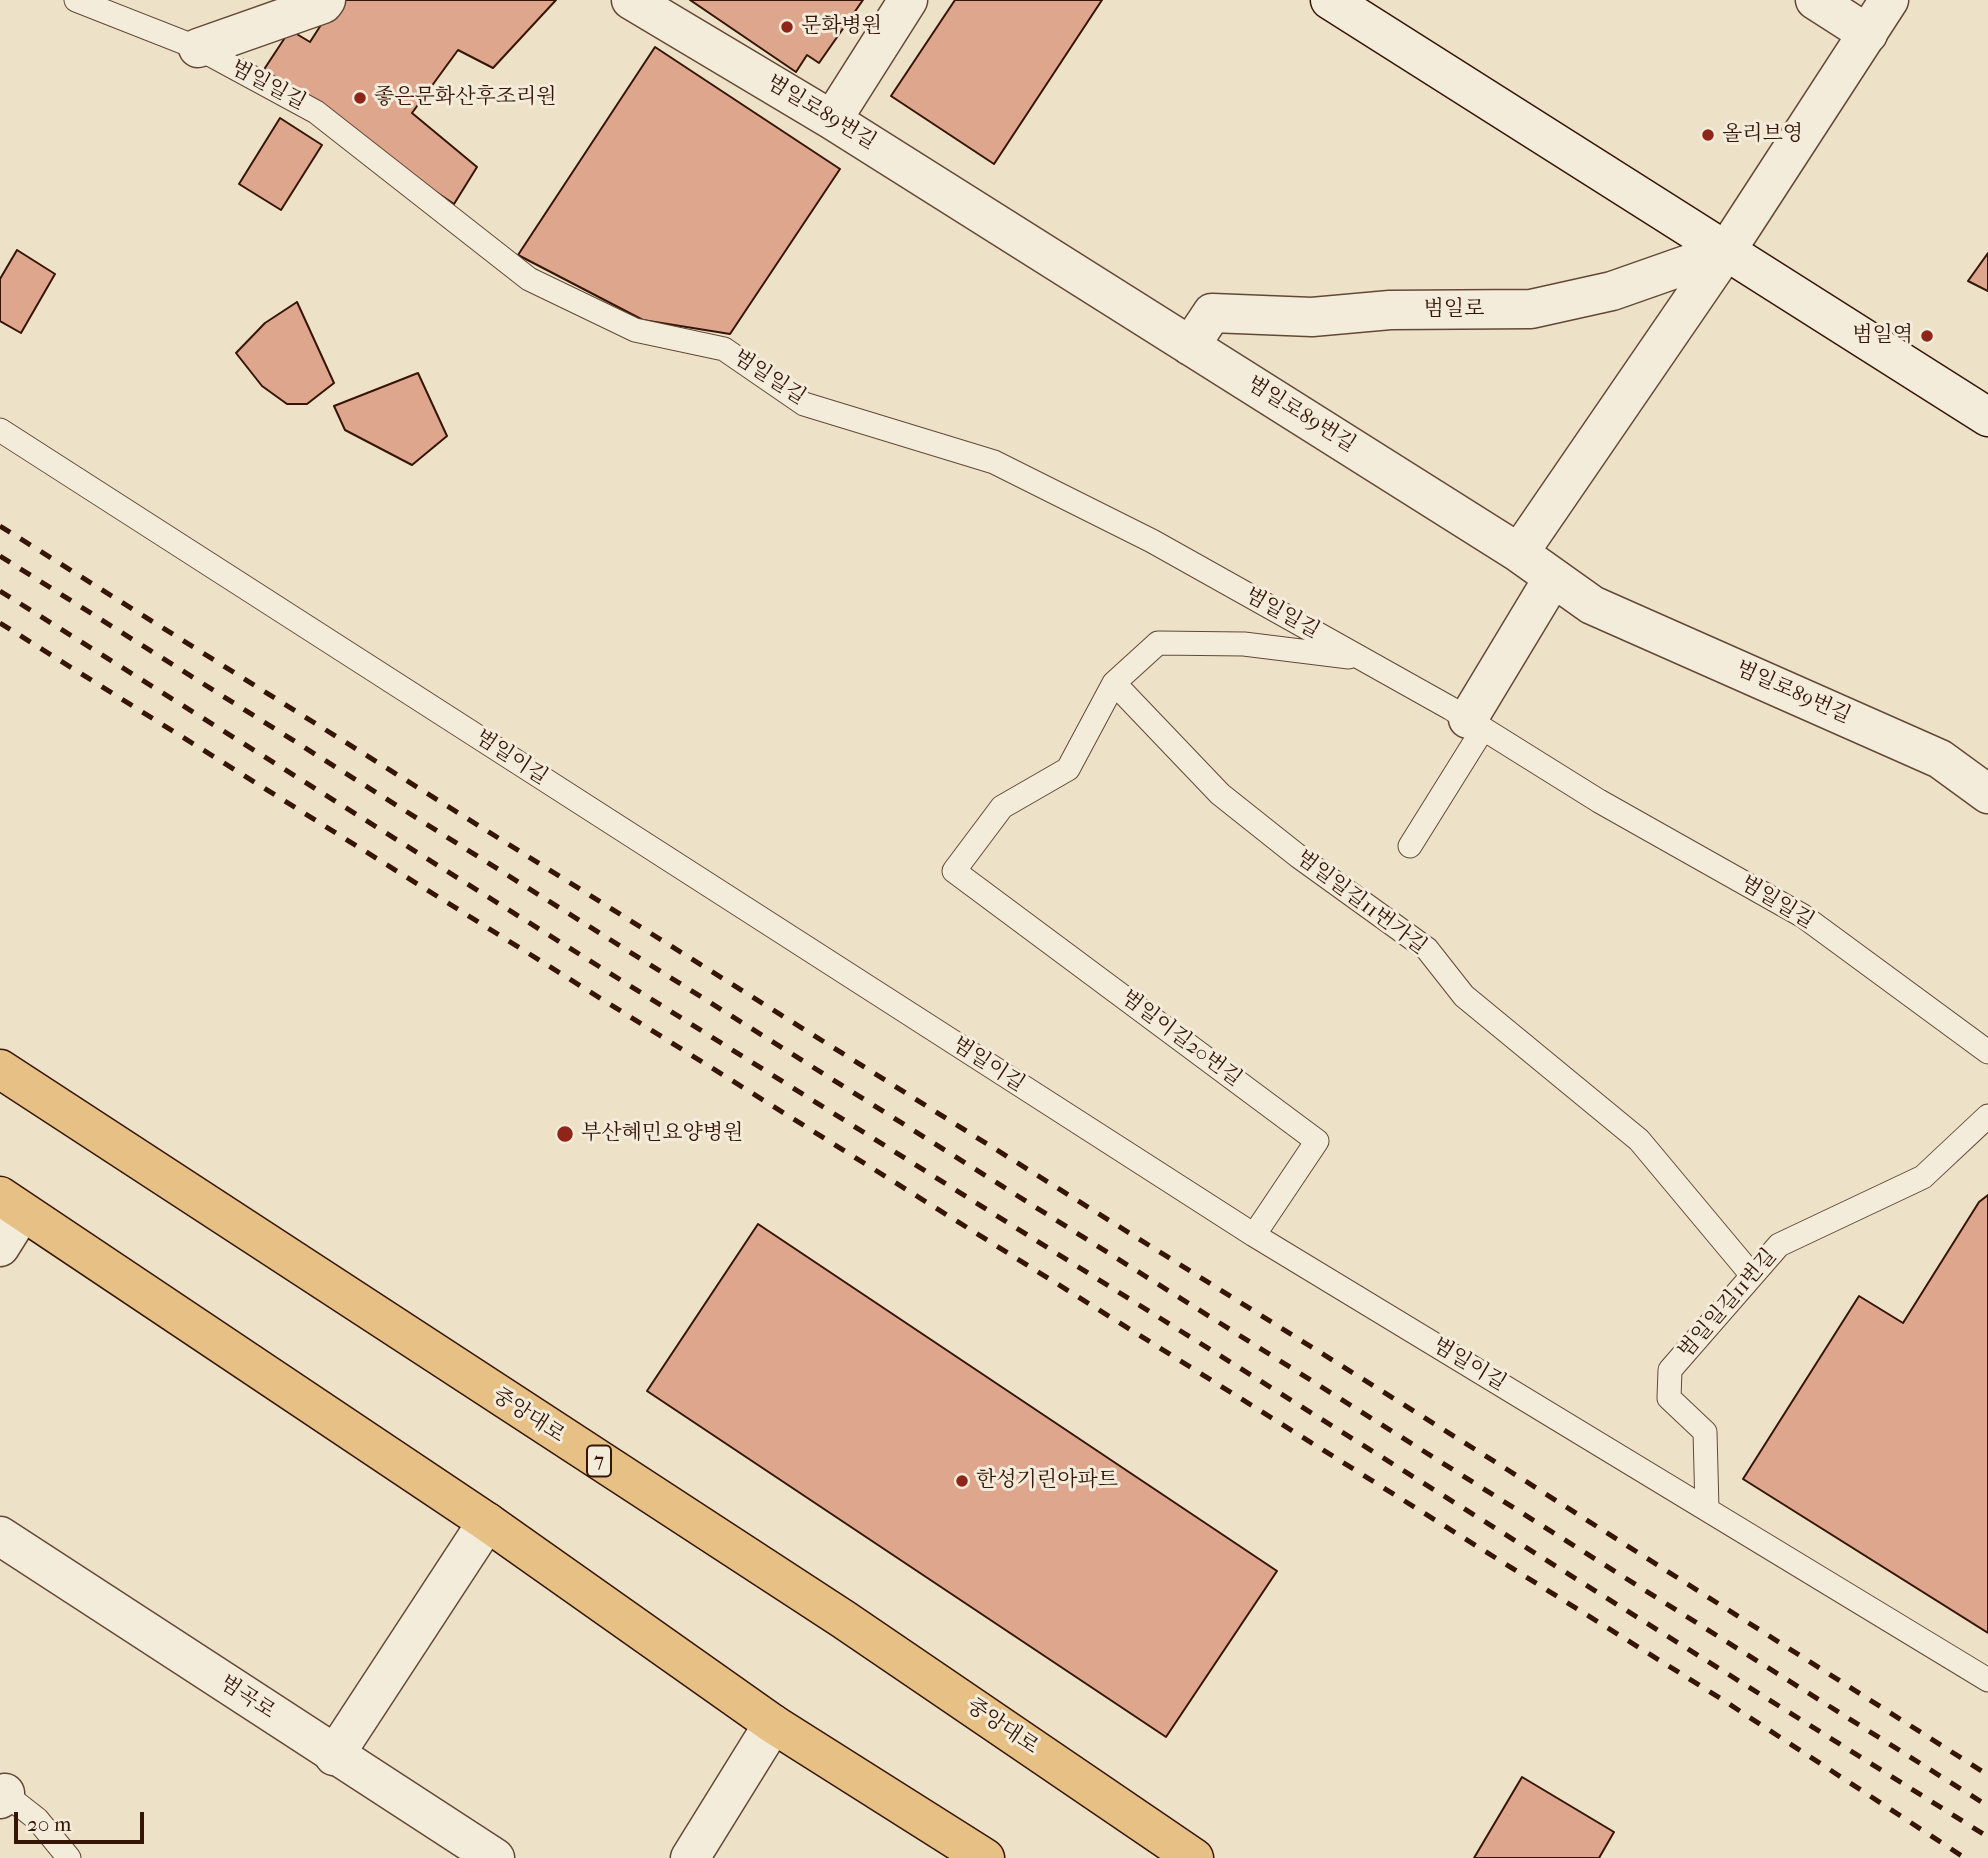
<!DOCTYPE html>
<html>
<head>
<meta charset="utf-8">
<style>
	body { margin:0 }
	#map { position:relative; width:1988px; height:1858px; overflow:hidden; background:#ede1c8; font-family:"IM FELL French Canon",serif }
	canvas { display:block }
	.scale { position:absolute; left:14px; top:1812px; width:130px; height:32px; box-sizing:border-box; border:4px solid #361506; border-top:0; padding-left:9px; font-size:21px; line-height:24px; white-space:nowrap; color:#361506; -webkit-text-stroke:5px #f3ecdb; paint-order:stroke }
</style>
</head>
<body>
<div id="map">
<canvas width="1988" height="1858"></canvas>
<div class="scale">20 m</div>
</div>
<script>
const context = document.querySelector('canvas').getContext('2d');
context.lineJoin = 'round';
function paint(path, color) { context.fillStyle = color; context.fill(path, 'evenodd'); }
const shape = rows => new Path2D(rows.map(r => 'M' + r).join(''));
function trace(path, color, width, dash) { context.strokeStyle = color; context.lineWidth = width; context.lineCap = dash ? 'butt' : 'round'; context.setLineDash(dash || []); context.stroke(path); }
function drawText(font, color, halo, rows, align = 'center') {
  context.font = font + ' "IM FELL French Canon","Noto Serif KR",serif'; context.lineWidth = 6; context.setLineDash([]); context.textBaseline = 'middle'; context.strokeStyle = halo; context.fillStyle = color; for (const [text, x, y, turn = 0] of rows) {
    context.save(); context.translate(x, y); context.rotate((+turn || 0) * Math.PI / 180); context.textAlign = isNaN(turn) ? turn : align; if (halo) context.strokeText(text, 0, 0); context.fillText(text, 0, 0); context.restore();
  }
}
const building = shape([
	[337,0,556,0,493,68,458,50,412,113,477,167,454,204,261,74,290,30,310,42,337,0],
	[690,0,863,0,819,63,807,55,796,72,690,0],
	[955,0,1102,0,994,164,891,96,955,0],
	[655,47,840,169,730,334,643,320,518,255,655,47],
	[280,118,322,145,281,210,239,184,280,118],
	[17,250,55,274,21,333,0,321,0,279,17,250],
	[1988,253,1988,291,1968,281,1988,253],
	[297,302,334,383,307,404,287,404,262,386,236,353,265,323,297,302],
	[418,373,447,436,412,465,345,430,334,406,418,373],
	[1988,1195,1988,1633,1743,1479,1859,1296,1903,1323,1979,1202,1988,1195],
	[758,1224,1277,1571,1166,1737,647,1391,758,1224],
	[1522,1777,1614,1832,1599,1858,1474,1858,1522,1777]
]);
paint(building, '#dfa68e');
trace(building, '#361506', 2);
const service = shape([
	[76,0,198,48,316,112,529,279,635,330,724,349,804,404,994,462,1152,541,1450,708,1599,801,1803,916,1988,1052],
	[0,430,1254,1235,1988,1680],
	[1114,683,1220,794,1298,856,1427,949,1464,996,1639,1140,1751,1274],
	[1410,846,1483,729],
	[1254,1235,1317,1141,954,871,1002,807,1068,769,1114,683,1158,643,1244,644,1349,657],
	[1707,1509,1705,1432,1669,1398,1670,1370,1779,1245,1923,1177,1988,1116],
	[0,1790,37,1819,69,1858]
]);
const minor = shape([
	[631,0,832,120,1519,553,1592,605,1940,759,1988,794],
	[1815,0,1868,34],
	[198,48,323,4,326,0],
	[832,120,908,0],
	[1190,346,1212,313,1312,317,1390,310,1531,309,1612,291,1726,251],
	[1519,553,1726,251],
	[1468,719,1553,578],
	[334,1756,487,1522],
	[0,1799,5,1793],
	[690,1858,773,1724]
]);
const tertiary = shape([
	[1726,251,1889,0],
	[0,1247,22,1212],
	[0,1536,495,1858]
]);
const secondary = shape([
	[1330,0,1988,417]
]);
const primary = shape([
	[0,1069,843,1619,1194,1858],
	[0,1196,487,1522,773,1724,985,1858]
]);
trace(service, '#644836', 25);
trace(minor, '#644836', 41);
trace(tertiary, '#644836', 41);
trace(secondary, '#361506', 41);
trace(primary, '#361506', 41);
trace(service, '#f3ecdb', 23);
trace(minor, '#f3ecdb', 38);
trace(tertiary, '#f3ecdb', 38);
trace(secondary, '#f3ecdb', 38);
trace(primary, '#e6c084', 38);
trace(shape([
	[0,526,1508,1470,1988,1775],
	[0,556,1988,1806],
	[0,591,1988,1837],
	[0,623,1723,1700,1965,1858]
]), '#361506', 5, [12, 12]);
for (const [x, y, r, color] of [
	[787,27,7,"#8f2418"],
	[360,98,7,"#8f2418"],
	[1708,135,7,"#8f2418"],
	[1927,336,7,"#8f2418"],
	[565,1134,9,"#8f2418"],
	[962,1481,7,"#8f2418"]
]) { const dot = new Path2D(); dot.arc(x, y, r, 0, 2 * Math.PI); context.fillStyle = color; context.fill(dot); trace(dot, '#f3ecdb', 2.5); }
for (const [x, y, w] of [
	[599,1461,24]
]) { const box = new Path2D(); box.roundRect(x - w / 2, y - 15.5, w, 31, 5); context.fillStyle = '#f3ecdb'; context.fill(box); trace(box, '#361506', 2); }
drawText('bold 19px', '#361506', null, [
	["7",599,1461]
]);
drawText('21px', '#361506', '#f3ecdb', [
	["문화병원",801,27],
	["좋은문화산후조리원",374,98],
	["올리브영",1722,135],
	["범일역",1913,336,"right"],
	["부산혜민요양병원",581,1134],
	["한성기린아파트",976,1481]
], 'left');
drawText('21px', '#361506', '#f3ecdb', [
	["범일일길",268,86,28],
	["범일로89번길",821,113,31],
	["범일로",1454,310],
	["범일일길",769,378,33],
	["범일로89번길",1301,415,32],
	["범일일길",1282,614,29],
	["범일로89번길",1793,693,24],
	["범일이길",511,758,33],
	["범일일길11번가길",1361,903,37],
	["범일일길",1777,903,31],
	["범일이길20번길",1181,1039,37],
	["범일이길",988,1065,33],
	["범일일길11번길",1728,1304,-49],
	["범일이길",1469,1365,31],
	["중앙대로",528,1416,33],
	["범곡로",247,1698,33],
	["중앙대로",1002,1727,34]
]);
</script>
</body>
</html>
